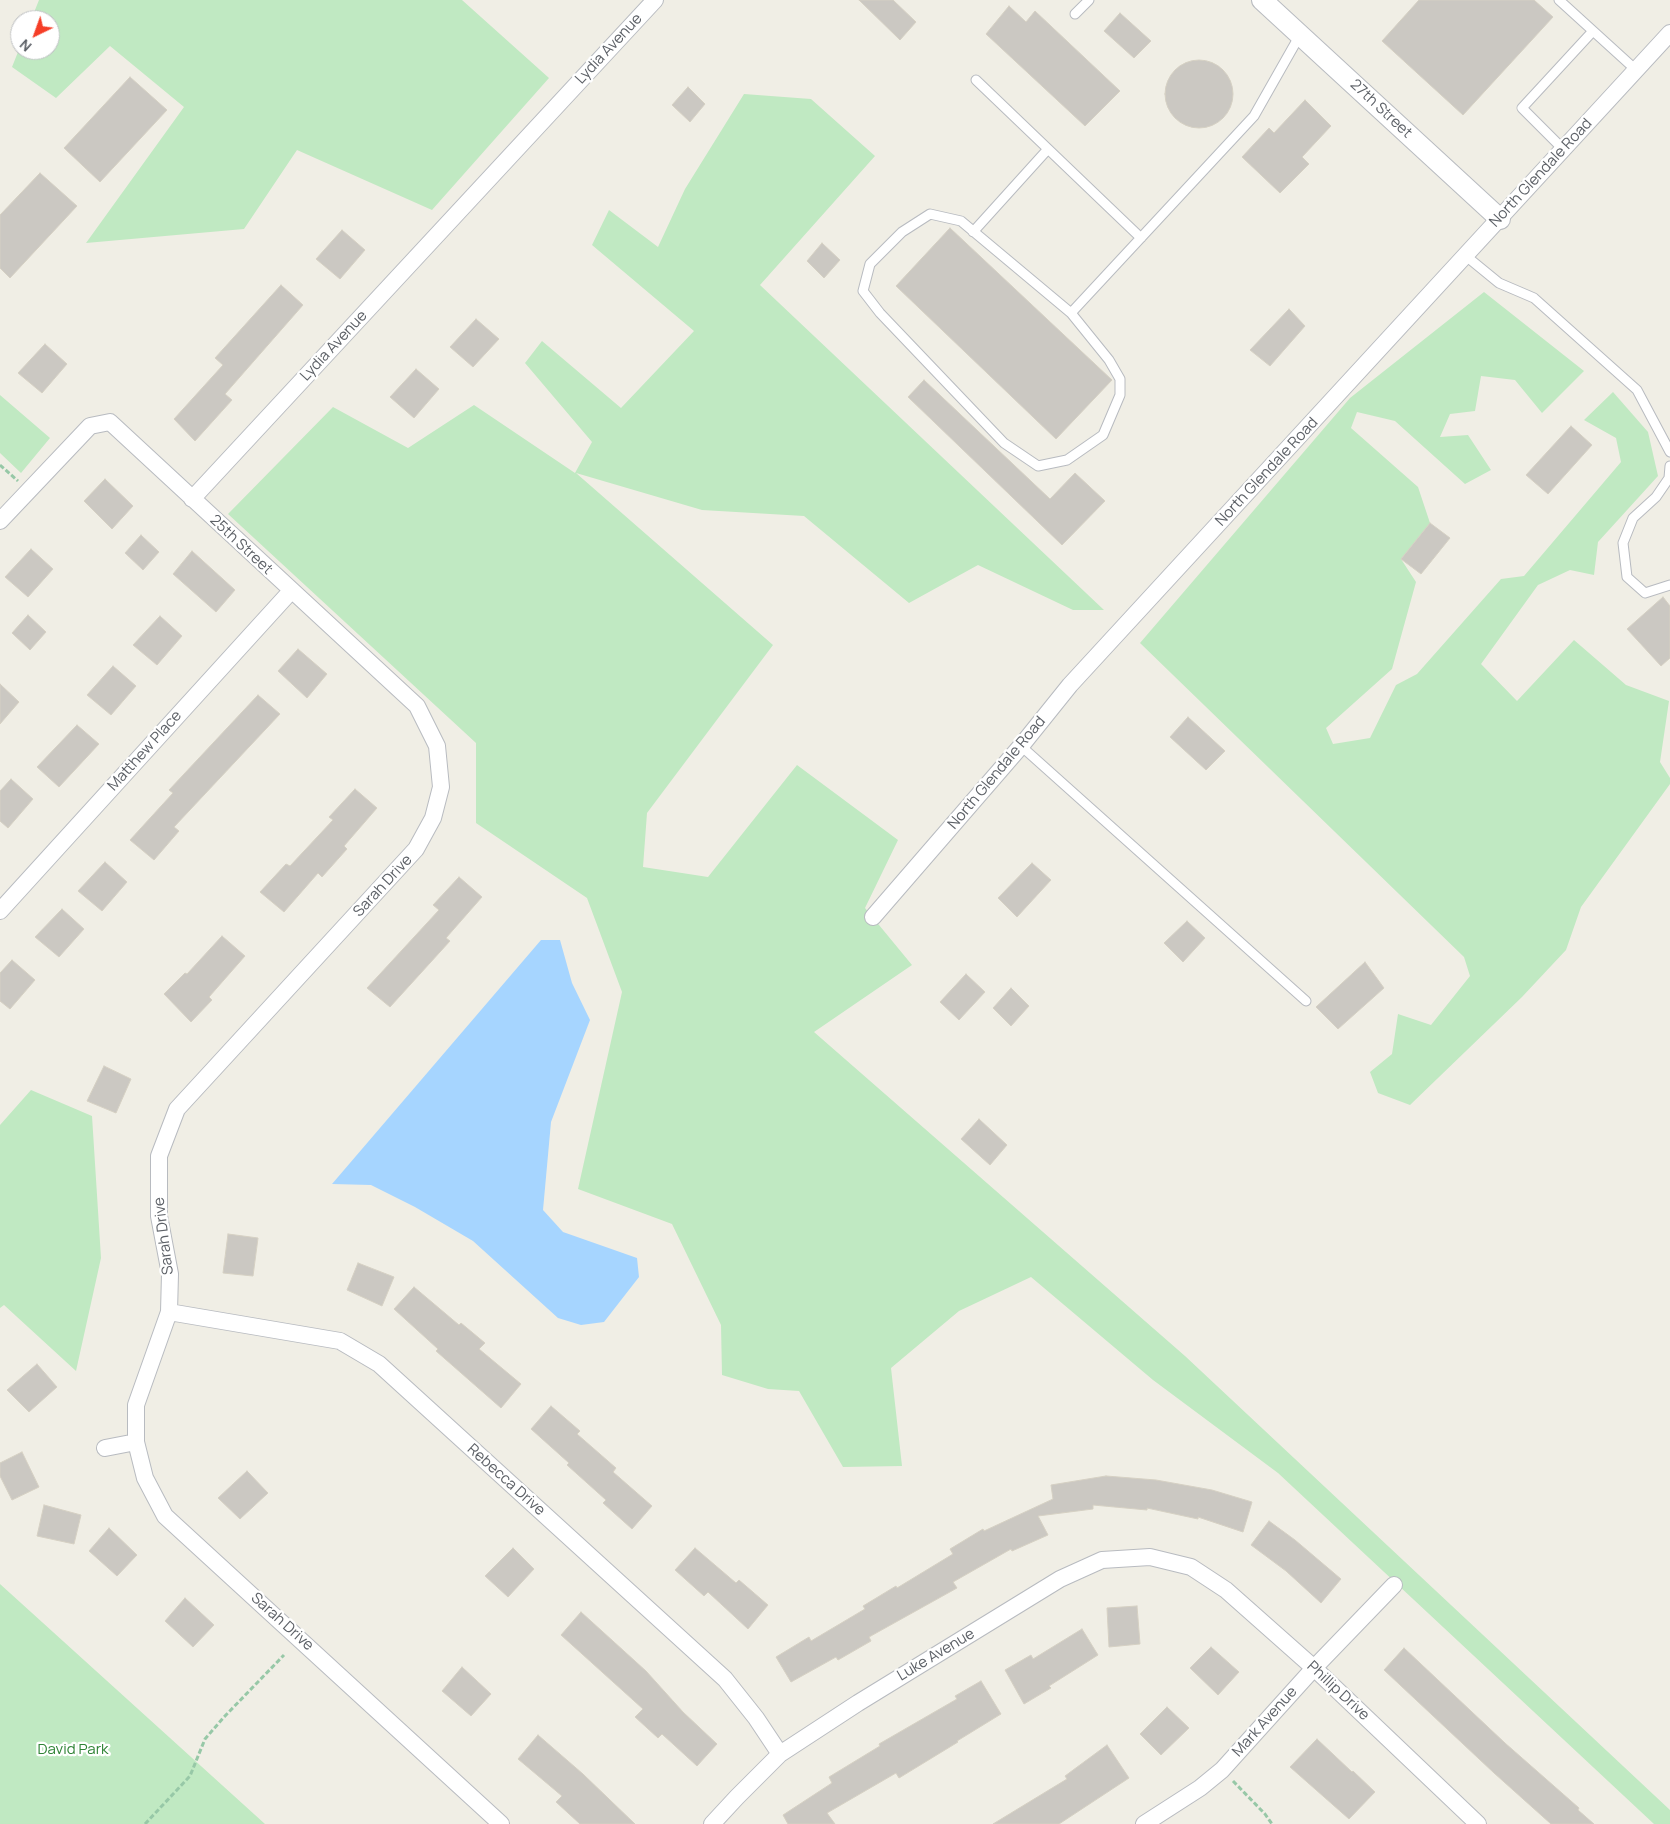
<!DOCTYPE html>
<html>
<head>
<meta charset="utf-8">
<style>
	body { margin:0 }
	#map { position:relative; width:1670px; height:1824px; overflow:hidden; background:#f0eee5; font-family:Manrope,sans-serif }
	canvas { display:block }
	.north { position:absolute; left:10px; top:10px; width:50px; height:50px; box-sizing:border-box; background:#fff; border:1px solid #bec0c2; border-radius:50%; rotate:222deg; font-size:14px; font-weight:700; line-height:20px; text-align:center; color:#5d6167 }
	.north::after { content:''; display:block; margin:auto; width:18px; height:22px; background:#f53e27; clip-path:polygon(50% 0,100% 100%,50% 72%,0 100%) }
</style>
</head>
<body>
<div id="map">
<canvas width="1670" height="1824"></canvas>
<div class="north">N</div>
</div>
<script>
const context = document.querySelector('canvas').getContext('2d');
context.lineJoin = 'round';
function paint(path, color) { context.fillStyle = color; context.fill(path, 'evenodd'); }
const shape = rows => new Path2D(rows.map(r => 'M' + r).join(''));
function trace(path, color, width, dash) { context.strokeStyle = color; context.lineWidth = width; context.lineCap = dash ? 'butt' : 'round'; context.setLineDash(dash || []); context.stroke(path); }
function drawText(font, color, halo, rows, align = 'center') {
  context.font = font + ' Manrope,sans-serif'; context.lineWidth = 4.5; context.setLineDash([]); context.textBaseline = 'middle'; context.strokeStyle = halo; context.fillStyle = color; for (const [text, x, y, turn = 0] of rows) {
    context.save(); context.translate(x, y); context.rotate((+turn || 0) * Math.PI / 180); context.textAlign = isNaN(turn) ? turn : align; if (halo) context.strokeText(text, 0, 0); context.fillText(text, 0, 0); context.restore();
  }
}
paint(shape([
	[39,0,462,0,549,78,432,210,297,150,244,229,86,243,184,107,110,46,56,98,12,67,20,47,20,50,50,50,50,20,31,20],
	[744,94,811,99,875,156,760,285,1104,610,1073,610,978,565,909,603,804,516,702,510,576,473,773,645,647,813,643,867,708,877,797,765,898,840,865,908,912,965,814,1032,1185,1356,1670,1810,1670,1824,1654,1824,1278,1473,1153,1380,1031,1277,959,1311,891,1368,902,1466,843,1467,799,1391,768,1389,722,1375,721,1325,672,1224,578,1189,622,992,587,898,476,823,476,743,228,514,333,407,408,448,474,405,575,473,592,442,525,363,542,341,621,408,694,331,592,245,609,210,658,247,685,189],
	[1484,292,1584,371,1542,413,1515,380,1481,376,1475,411,1450,414,1440,437,1468,435,1491,470,1465,484,1395,421,1357,412,1351,428,1418,487,1430,523,1401,559,1416,582,1392,669,1326,728,1333,744,1370,738,1396,685,1417,674,1501,579,1524,576,1621,462,1616,438,1584,420,1613,392,1648,432,1658,476,1598,542,1594,575,1570,570,1538,585,1481,664,1517,701,1574,640,1626,685,1669,701,1660,762,1670,778,1670,784,1581,907,1566,950,1522,997,1410,1105,1378,1093,1370,1072,1392,1054,1398,1014,1431,1025,1470,976,1464,957,1140,643,1350,398],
	[0,395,50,438,21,473,0,453],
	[31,1090,92,1116,101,1258,76,1371,4,1305,0,1308,0,1125],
	[0,1584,265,1824,0,1824]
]), '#c0e9c2');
paint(shape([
	[541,940,560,940,572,983,590,1020,551,1122,543,1210,563,1232,637,1258,639,1277,604,1322,581,1325,558,1318,473,1241,415,1207,371,1185,332,1184]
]), '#a6d5ff');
const building = shape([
	[859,0,893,0,916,22,900,40,859,0],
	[1419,0,1534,0,1553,17,1463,115,1382,41,1419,0],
	[1009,6,1026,22,1035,11,1120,91,1085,126,986,34,1009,6],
	[1120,13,1151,41,1134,58,1104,31,1120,13],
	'1165 94a34 34 0 1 1 68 0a34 34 0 1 1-68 0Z',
	[130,77,167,110,100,182,64,148,130,77],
	[688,87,705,104,690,122,672,105,688,87],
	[1305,100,1331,126,1302,157,1309,164,1280,193,1242,157,1269,128,1274,133,1305,100],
	[40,173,77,206,10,278,0,268,0,215,40,173],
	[950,228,1112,380,1056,439,896,286,950,228],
	[342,230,365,250,340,279,316,259,342,230],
	[822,243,840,260,824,278,807,261,822,243],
	[281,285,303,305,225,394,232,400,195,441,174,419,223,365,215,358,281,285],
	[1289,309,1305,326,1270,366,1250,350,1289,309],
	[476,319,499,339,473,367,450,347,476,319],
	[45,344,67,364,42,393,18,373,45,344],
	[416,369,439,389,414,418,390,397,416,369],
	[924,380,1050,499,1075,473,1105,501,1062,545,908,397,924,380],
	[1571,426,1592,445,1548,494,1526,475,1571,426],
	[105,479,133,506,112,529,84,501,105,479],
	[1430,523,1450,538,1421,574,1401,559,1430,523],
	[141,535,159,552,143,570,125,553,141,535],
	[31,549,53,569,28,597,5,577,31,549],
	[192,551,235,590,216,612,173,574,192,551],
	[1663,597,1670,606,1670,658,1661,666,1627,629,1663,597],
	[28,615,46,632,30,650,12,633,28,615],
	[160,616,182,636,157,665,133,645,160,616],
	[298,649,327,674,307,698,278,671,298,649],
	[113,666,136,686,111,715,87,695,113,666],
	[0,684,19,702,0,724,0,684],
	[258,695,280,714,174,827,179,831,154,860,130,840,173,793,169,790,258,695],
	[1188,717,1225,751,1206,770,1170,737,1188,717],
	[77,725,99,744,59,787,37,767,77,725],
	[11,779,33,799,8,828,0,821,0,791,11,779],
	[355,789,377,808,344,846,347,849,322,877,318,873,284,912,260,892,286,864,290,866,333,820,329,817,355,789],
	[105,862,127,882,102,911,78,891,105,862],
	[1032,863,1051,880,1017,917,998,898,1032,863],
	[459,877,482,897,446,938,450,941,390,1007,367,988,439,910,433,905,459,877],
	[62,909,84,929,59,957,35,937,62,909],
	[1187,921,1205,938,1183,962,1164,943,1187,921],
	[222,936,245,956,209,997,212,1000,191,1022,164,994,185,973,187,974,222,936],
	[12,960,35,980,10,1009,0,1001,0,973,12,960],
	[1365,962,1384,988,1338,1029,1316,1007,1365,962],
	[966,974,985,992,959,1020,940,1002,966,974],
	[1011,988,1029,1006,1011,1026,993,1008,1011,988],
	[104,1066,131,1079,116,1113,87,1101,104,1066],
	[979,1119,1007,1145,990,1165,961,1139,979,1119],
	[228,1234,258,1238,253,1276,223,1273,228,1234],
	[358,1263,394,1277,382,1306,347,1290,358,1263],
	[414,1287,459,1325,461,1323,485,1343,479,1349,521,1384,501,1408,436,1351,438,1349,394,1309,414,1287],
	[37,1364,57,1387,29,1412,7,1390,37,1364],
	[551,1406,580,1431,577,1434,616,1468,613,1472,652,1506,632,1529,603,1503,606,1500,567,1465,569,1463,531,1429,551,1406],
	[22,1452,39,1487,12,1500,0,1476,0,1463,22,1452],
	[247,1471,268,1493,240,1519,218,1498,247,1471],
	[1106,1476,1156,1480,1212,1490,1252,1502,1243,1532,1198,1517,1198,1519,1147,1508,1147,1510,1093,1505,1093,1509,1038,1516,1048,1535,1012,1551,1011,1549,953,1582,957,1588,869,1637,871,1641,838,1660,836,1657,791,1682,776,1657,809,1637,811,1641,865,1609,863,1606,896,1586,897,1588,953,1554,950,1549,983,1529,984,1531,1053,1499,1051,1485,1106,1476],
	[44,1505,81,1515,74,1544,37,1536,44,1505],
	[1269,1521,1295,1540,1341,1579,1321,1603,1286,1571,1251,1545,1269,1521],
	[109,1528,137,1555,117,1576,89,1551,109,1528],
	[513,1548,534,1569,508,1597,485,1576,513,1548],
	[695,1548,736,1583,739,1580,768,1605,748,1629,708,1592,704,1596,675,1570,695,1548],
	[185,1598,214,1625,193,1647,165,1621,185,1598],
	[1137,1606,1140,1644,1109,1647,1107,1608,1137,1606],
	[581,1612,646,1671,683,1712,717,1744,697,1766,662,1734,658,1738,635,1717,643,1709,561,1635,581,1612],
	[1082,1629,1098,1655,1049,1686,1051,1688,1024,1704,1005,1670,1031,1655,1033,1659,1082,1629],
	[1211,1647,1239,1672,1218,1695,1190,1668,1211,1647],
	[1404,1648,1505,1743,1579,1808,1578,1810,1594,1824,1551,1824,1494,1773,1384,1670,1404,1648],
	[462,1667,491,1694,471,1716,442,1691,462,1667],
	[981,1681,1001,1714,957,1741,958,1742,899,1778,896,1773,827,1813,835,1824,788,1824,783,1815,832,1783,829,1777,880,1746,879,1744,957,1699,955,1696,981,1681],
	[1167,1707,1189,1728,1161,1755,1140,1734,1167,1707],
	[538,1735,583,1774,635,1824,580,1824,556,1802,562,1796,518,1759,538,1735],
	[1317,1739,1352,1772,1353,1771,1375,1792,1349,1819,1290,1767,1317,1739],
	[1107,1745,1129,1778,1059,1824,993,1824,1067,1779,1065,1776,1107,1745]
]);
paint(building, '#cbc8c2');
trace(building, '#d5d0c3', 1);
const service = shape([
	[1559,0,1636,70],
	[1075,14,1089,0],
	[976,80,1141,238],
	[1563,149,1522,108,1593,31],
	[973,232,1048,149],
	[1466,256,1499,283,1534,298,1637,390,1670,452],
	[1071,313,1109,360,1120,379,1120,395,1103,435,1067,460,1038,466,1004,443,880,313,863,291,870,264,902,232,930,214,961,221,1071,313,1254,116,1300,35],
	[1670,466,1669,478,1656,497,1633,518,1623,543,1627,577,1645,593,1670,585],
	[1021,746,1306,1001]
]);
const minor = shape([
	[192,499,655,0],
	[0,521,90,426,110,422,417,706,437,746,441,787,433,818,416,849,177,1109,159,1156,159,1216,170,1274,169,1312,136,1405,136,1442,145,1478,165,1516,501,1824],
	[0,911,291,591],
	[873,917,1021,746,1070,685,1670,33],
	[169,1312,340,1341,379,1364,725,1679,756,1718,780,1754],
	[105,1448,136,1442],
	[712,1824,737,1797,780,1754,858,1703,1060,1579,1102,1560,1150,1557,1191,1567,1226,1590,1314,1668,1478,1824],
	[1144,1824,1200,1788,1222,1770,1314,1668,1394,1585]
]);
const tertiary = shape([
	[1262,0,1500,219]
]);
trace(service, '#b8bbc0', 11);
trace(minor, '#b8bbc0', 18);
trace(tertiary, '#b8bbc0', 22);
trace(shape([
	[0,465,18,481],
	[1233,1781,1265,1814,1272,1824],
	[145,1824,190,1776,205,1739,224,1717,284,1655]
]), '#97c8a7', 3, [5, 2.5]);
trace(service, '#fff', 9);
trace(minor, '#fff', 16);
trace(tertiary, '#fff', 20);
drawText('15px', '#5d6167', '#fff', [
	["Lydia Avenue",609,49,-47],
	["27th Street",1381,109,43],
	["North Glendale Road",1541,173,-47],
	["Lydia Avenue",334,346,-47],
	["North Glendale Road",1267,472,-47],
	["25th Street",241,545,43],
	["Matthew Place",145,751,-48],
	["North Glendale Road",997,773,-50],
	["Sarah Drive",383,886,-47],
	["Sarah Drive",164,1236,-97],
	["Rebecca Drive",506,1480,42],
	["Sarah Drive",282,1622,42],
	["Luke Avenue",936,1655,-31],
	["Phillip Drive",1338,1691,43],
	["Mark Avenue",1265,1722,-48]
]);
drawText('15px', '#2f8336', '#fff', [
	["David Park",73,1750]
]);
</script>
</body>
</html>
